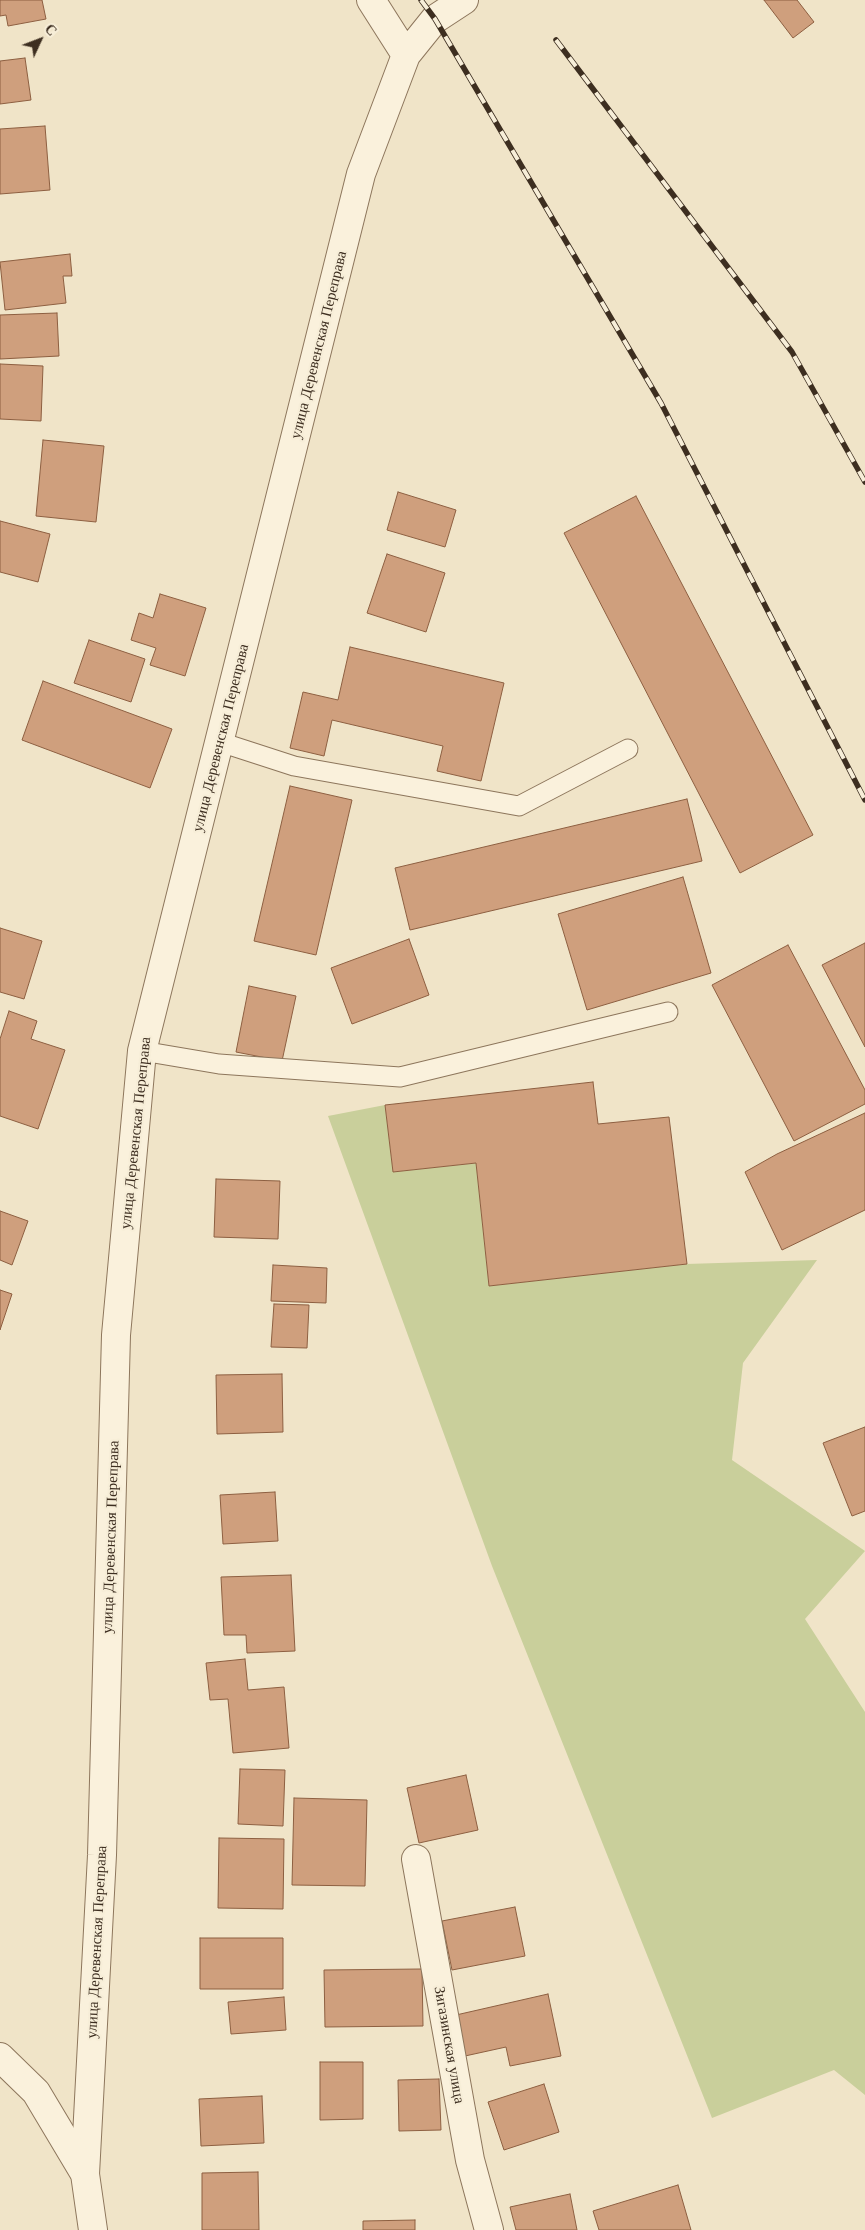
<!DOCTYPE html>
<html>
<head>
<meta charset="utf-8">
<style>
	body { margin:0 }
	#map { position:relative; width:865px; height:2230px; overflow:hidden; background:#f0e4c8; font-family:"Libre Baskerville",serif }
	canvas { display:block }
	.north { position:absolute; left:15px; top:15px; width:50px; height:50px; -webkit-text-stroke:4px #f7eed8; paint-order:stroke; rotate:47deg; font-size:14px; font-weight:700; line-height:20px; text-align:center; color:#3d2e20 }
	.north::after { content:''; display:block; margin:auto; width:18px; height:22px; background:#3d2e20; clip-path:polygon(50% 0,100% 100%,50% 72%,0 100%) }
</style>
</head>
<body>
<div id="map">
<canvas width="865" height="2230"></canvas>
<div class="north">С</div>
</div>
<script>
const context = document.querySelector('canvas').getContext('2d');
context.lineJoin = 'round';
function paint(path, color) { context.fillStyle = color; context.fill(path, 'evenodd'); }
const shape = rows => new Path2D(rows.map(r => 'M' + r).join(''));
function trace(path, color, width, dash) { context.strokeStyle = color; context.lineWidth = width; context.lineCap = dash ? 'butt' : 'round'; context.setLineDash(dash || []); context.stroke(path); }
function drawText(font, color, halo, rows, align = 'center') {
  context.font = font + ' "Libre Baskerville",serif'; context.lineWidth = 4.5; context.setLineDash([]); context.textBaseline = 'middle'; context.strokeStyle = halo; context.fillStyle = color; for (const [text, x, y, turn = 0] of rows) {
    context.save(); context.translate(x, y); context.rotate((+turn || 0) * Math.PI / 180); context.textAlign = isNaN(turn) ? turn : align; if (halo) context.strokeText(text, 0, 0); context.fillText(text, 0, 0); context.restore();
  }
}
paint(shape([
	[385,1105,393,1172,476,1163,489,1286,686,1264,817,1260,743,1363,732,1460,865,1551,805,1619,865,1712,865,2095,834,2070,712,2118,492,1566,328,1116]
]), '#c9cf9b');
const building = shape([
	[0,0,42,0,46,19,8,26,6,15,0,16,0,0],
	[764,0,797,0,814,22,793,38,764,0],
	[25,58,31,100,0,104,0,61,25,58],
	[45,126,50,190,0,194,0,129,45,126],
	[70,254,72,276,63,276,66,303,5,310,0,262,70,254],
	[57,313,59,356,0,359,0,315,57,313],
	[0,364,43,366,41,421,0,419,0,364],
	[43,440,104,446,96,522,36,516,43,440],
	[398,492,456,510,445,547,387,530,398,492],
	[636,496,813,835,740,873,564,533,636,496],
	[0,521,50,534,38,582,0,572,0,521],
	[387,554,445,573,426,632,367,613,387,554],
	[160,594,206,608,185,676,150,665,156,648,131,640,139,613,153,618,160,594],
	[89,640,145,659,131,702,74,683,89,640],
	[350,647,504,683,481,781,437,771,443,746,332,720,324,756,290,748,303,692,338,700,350,647],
	[43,681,172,729,150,788,22,740,43,681],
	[290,786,352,800,316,955,254,941,290,786],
	[687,799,702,861,410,930,395,868,687,799],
	[683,877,711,973,587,1010,558,914,683,877],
	[0,928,42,941,24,999,0,992,0,928],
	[409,939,429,995,352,1024,331,968,409,939],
	[865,943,865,1047,822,965,865,943],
	[788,945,865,1090,865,1104,794,1141,712,985,788,945],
	[249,986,296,996,282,1061,236,1052,249,986],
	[9,1011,37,1021,31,1039,65,1050,38,1129,0,1116,0,1039,9,1011],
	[593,1082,598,1124,669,1117,687,1264,489,1286,476,1163,393,1172,385,1105,593,1082],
	[865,1113,865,1210,782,1250,745,1172,777,1154,865,1113],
	[216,1179,280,1181,278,1239,214,1237,216,1179],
	[0,1211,28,1221,12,1265,0,1260,0,1211],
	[273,1265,327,1268,326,1303,271,1301,273,1265],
	[0,1290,12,1294,0,1330,0,1290],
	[274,1304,309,1305,307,1348,271,1347,274,1304],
	[282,1374,283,1432,217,1434,216,1375,282,1374],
	[865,1427,865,1511,852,1516,823,1443,865,1427],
	[275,1492,278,1541,223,1544,220,1495,275,1492],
	[291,1575,295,1651,247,1653,246,1635,224,1635,221,1577,291,1575],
	[245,1659,248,1690,284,1687,289,1748,233,1753,228,1699,210,1700,206,1663,245,1659],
	[240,1769,285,1770,283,1826,238,1824,240,1769],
	[466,1775,478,1830,419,1843,407,1788,466,1775],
	[294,1798,367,1800,365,1886,292,1885,294,1798],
	[219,1838,284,1839,283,1909,218,1908,219,1838],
	[515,1907,525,1956,452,1970,442,1921,515,1907],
	[200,1938,283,1938,283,1989,200,1989,200,1938],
	[422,1969,423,2026,325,2027,324,1970,422,1969],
	[548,1994,561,2056,510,2066,506,2047,465,2056,456,2015,548,1994],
	[284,1997,286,2030,231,2034,228,2002,284,1997],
	[320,2062,363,2062,363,2119,320,2120,320,2062],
	[439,2079,441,2130,399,2131,398,2080,439,2079],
	[544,2084,559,2132,504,2150,488,2102,544,2084],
	[262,2096,264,2143,201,2146,199,2099,262,2096],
	[258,2172,259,2230,202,2230,202,2173,258,2172],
	[678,2185,691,2230,599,2230,593,2211,678,2185],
	[570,2194,577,2230,516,2230,510,2207,570,2194],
	[415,2220,415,2230,363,2230,363,2221,415,2220]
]);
paint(building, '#cf9f7d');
trace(building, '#8d5f41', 1);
const service = shape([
	[220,742,294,766,519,806,628,749],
	[142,1051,219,1064,400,1077,668,1012]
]);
const minor = shape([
	[371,0,406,55],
	[416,1859,470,2160,489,2230],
	[85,2174,102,1855,116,1335,142,1051,361,174,406,55,435,19,464,0]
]);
const tertiary = shape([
	[0,2057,36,2092,85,2174,93,2230]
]);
trace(service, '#8d765c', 21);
trace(minor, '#8d765c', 30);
trace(tertiary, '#8d765c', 30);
trace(service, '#faf1dc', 19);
trace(minor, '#faf1dc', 28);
trace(tertiary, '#faf1dc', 28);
const rail = shape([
	[421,0,435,19,661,403,865,800],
	[556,40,792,352,865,482]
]);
trace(rail, '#3d2e20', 5.5);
trace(rail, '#f7eed8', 4, [11]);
drawText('15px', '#3d2e20', '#f7eed8', [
	["улица Деревенская Переправа",319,345,-76],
	["улица Деревенская Переправа",221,738,-76],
	["улица Деревенская Переправа",136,1133,-84],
	["улица Деревенская Переправа",111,1537,-88],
	["улица Деревенская Переправа",97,1942,-87],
	["Зигазинская улица",449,2045,80]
]);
</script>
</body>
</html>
